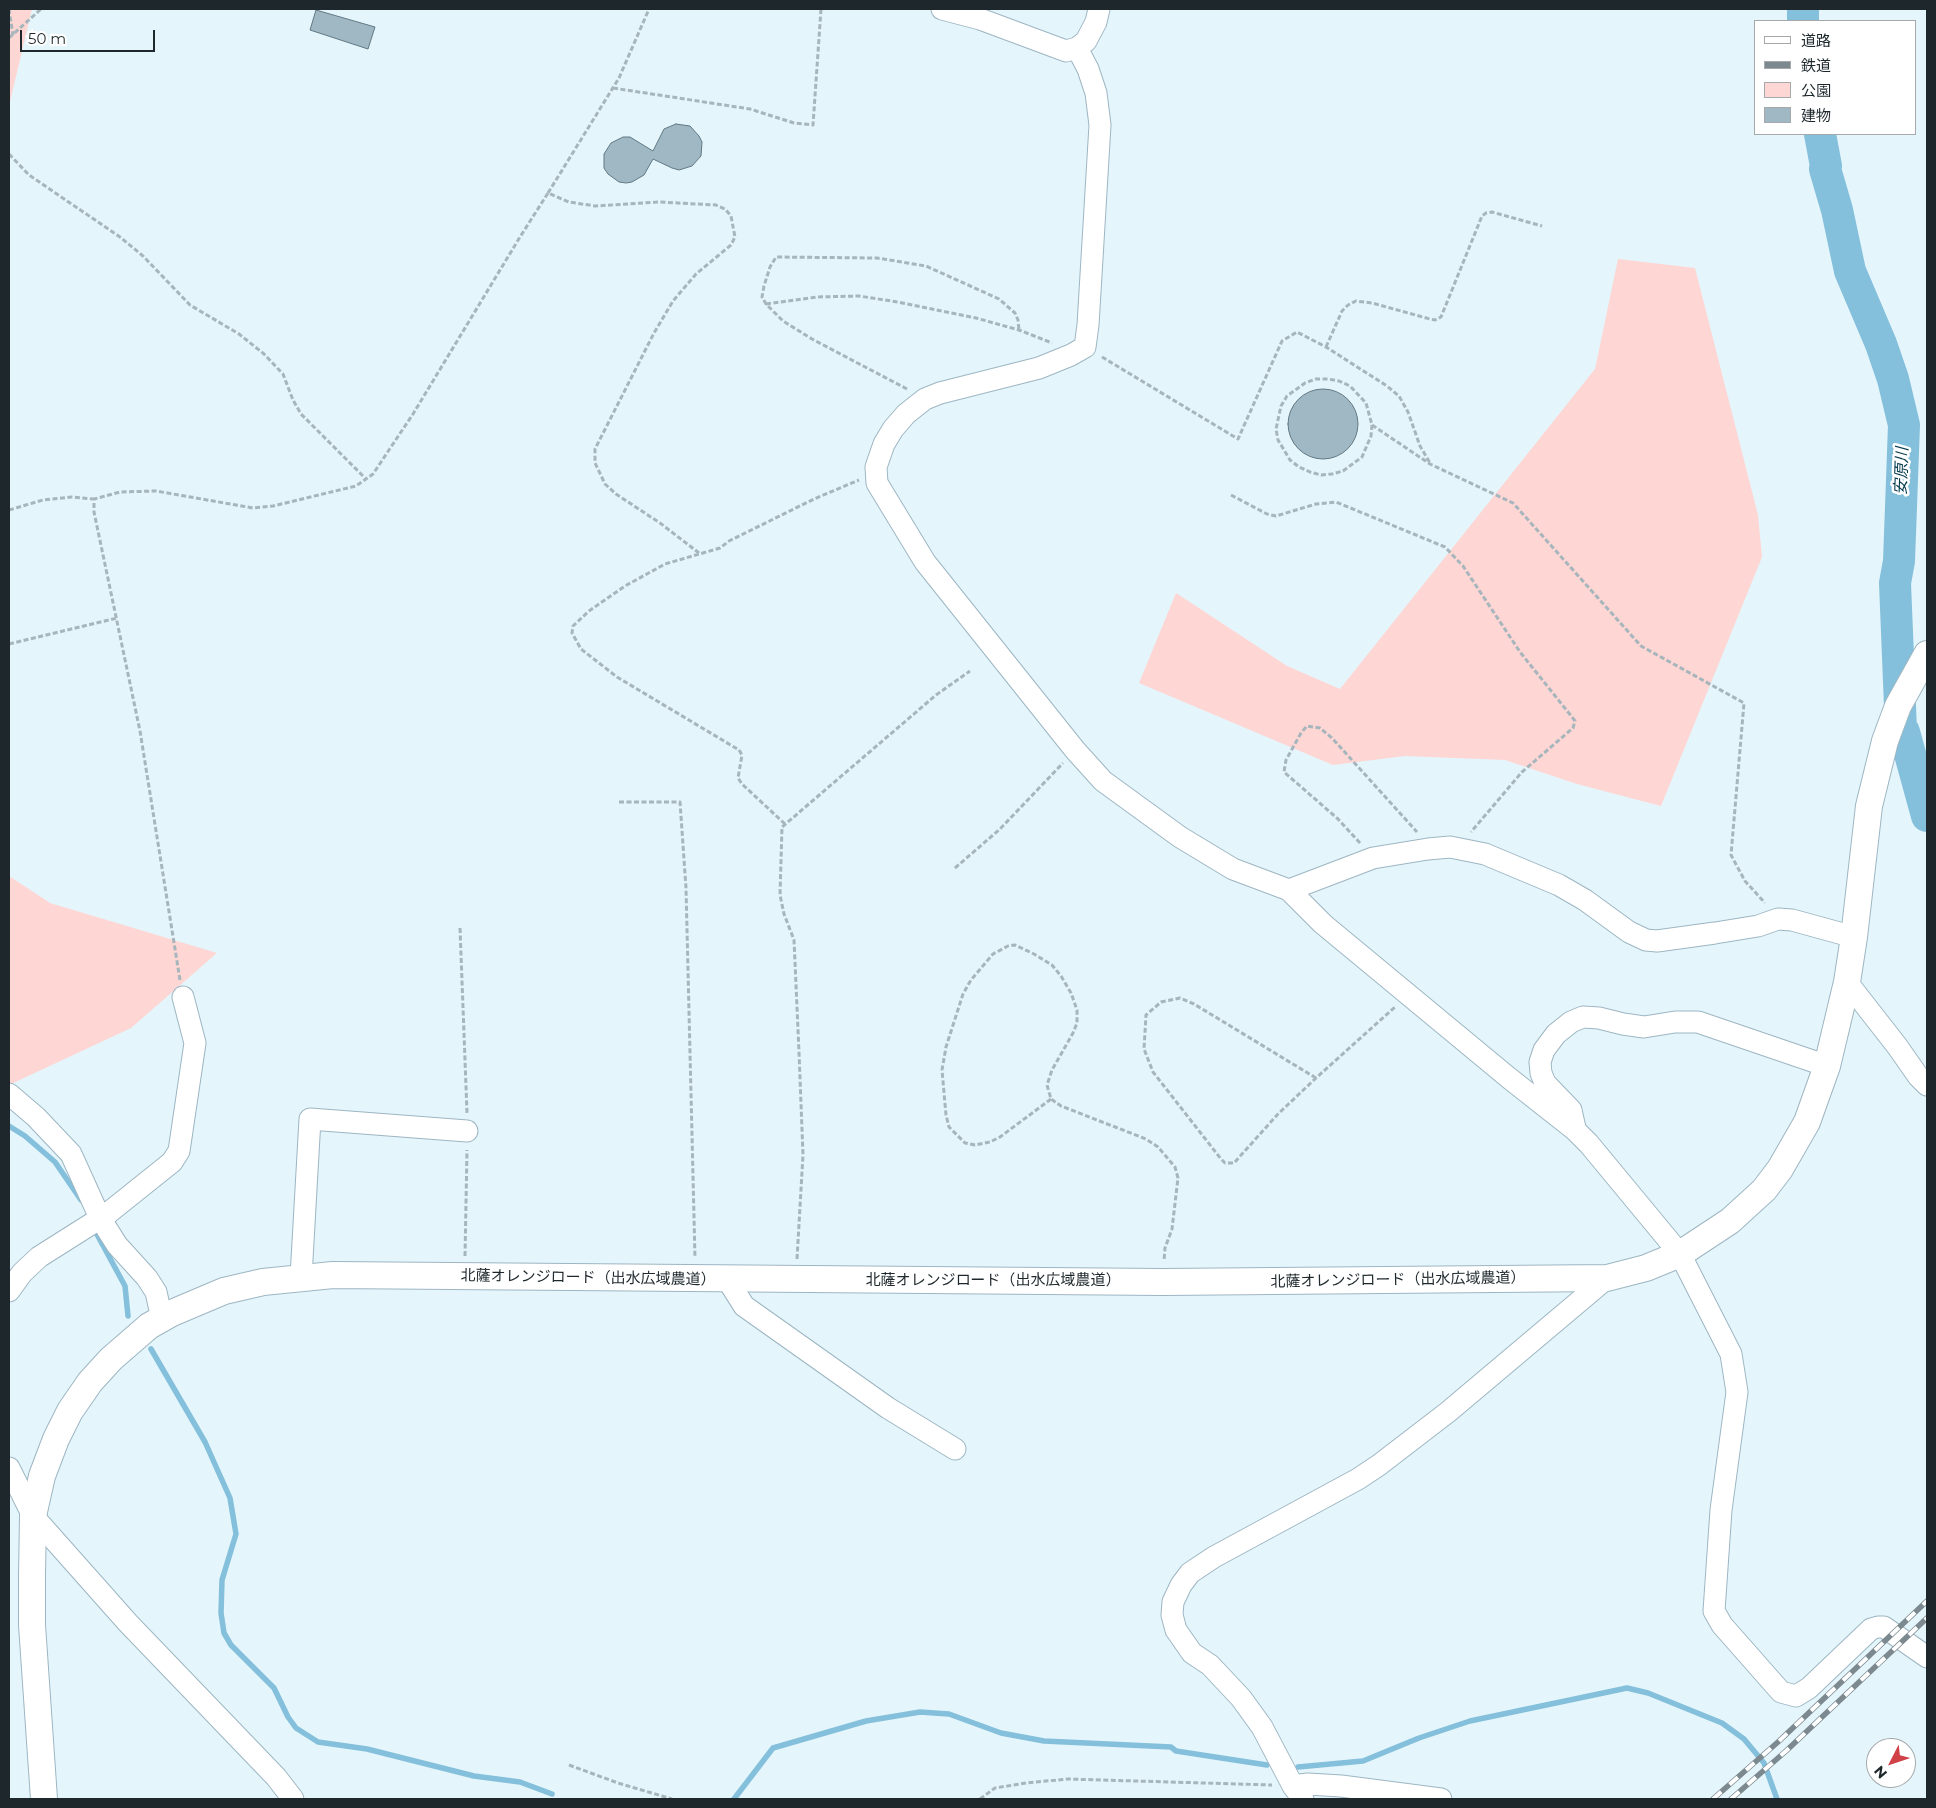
<!DOCTYPE html>
<html>
<head>
<meta charset="utf-8">
<style>
	body { margin:0 }
	#map { position:relative; width:1936px; height:1808px; overflow:hidden; background:#e5f5fc; font-family:Montserrat,"Noto Sans JP",sans-serif }
	canvas { display:block }
	.frame { position:absolute; inset:0; border:10px solid #1e282c; pointer-events:none }
	.legend { position:absolute; left:1754px; top:20px; width:162px; height:115px; box-sizing:border-box; background:#fff; border:1px solid #a5a9ab; margin:0; padding:6px 9px; list-style:none; font-size:15px; color:#1e282c }
	.legend li { display:flex; align-items:center; gap:10px; height:25px }
	.legend b { width:25px; border:1px solid #a5a9ab }
	.north { position:absolute; left:1866px; top:1738px; width:50px; height:50px; box-sizing:border-box; background:#fff; border:1px solid #a5a9ab; border-radius:50%; rotate:229deg; font-size:14px; font-weight:700; line-height:20px; text-align:center; color:#1e282c }
	.north::after { content:''; display:block; margin:auto; width:18px; height:22px; background:#d14148; clip-path:polygon(50% 0,100% 100%,50% 72%,0 100%) }
	.scale { position:absolute; left:20px; top:30px; width:135px; height:22px; box-sizing:border-box; border:2px solid #1e282c; border-top:0; padding-left:6px; font-size:15px; line-height:18px; white-space:nowrap; color:#1e282c; -webkit-text-stroke:4px #fff; paint-order:stroke }
</style>
</head>
<body>
<div id="map">
<canvas width="1936" height="1808"></canvas>
<div class="frame"></div>
<ul class="legend">
<li><b style="height:6px;background:#fff"></b>道路</li>
<li><b style="height:6px;background:#7c898f"></b>鉄道</li>
<li><b style="height:14px;background:#fed6d3"></b>公園</li>
<li><b style="height:14px;background:#9fb8c4"></b>建物</li>
</ul>
<div class="north">N</div>
<div class="scale">50 m</div>
</div>
<script>
const context = document.querySelector('canvas').getContext('2d');
context.lineJoin = 'round';
function paint(path, color) { context.fillStyle = color; context.fill(path, 'evenodd'); }
const shape = rows => new Path2D(rows.map(r => 'M' + r).join(''));
function trace(path, color, width, dash) { context.strokeStyle = color; context.lineWidth = width; context.lineCap = dash ? 'butt' : 'round'; context.setLineDash(dash || []); context.stroke(path); }
function drawText(font, color, halo, rows, align = 'center') {
  context.font = font + ' Montserrat,"Noto Sans JP",sans-serif'; context.lineWidth = 5; context.setLineDash([]); context.textBaseline = 'middle'; context.strokeStyle = halo; context.fillStyle = color; for (const [text, x, y, turn = 0] of rows) {
    context.save(); context.translate(x, y); context.rotate((+turn || 0) * Math.PI / 180); context.textAlign = isNaN(turn) ? turn : align; if (halo) context.strokeText(text, 0, 0); context.fillText(text, 0, 0); context.restore();
  }
}
paint(shape([
	[9,9,32,9,9,106],
	[1618,259,1695,268,1758,515,1762,557,1661,806,1577,784,1505,760,1405,756,1333,765,1139,683,1176,593,1287,666,1340,689,1595,369],
	[9,876,50,903,217,953,131,1028,9,1085]
]), '#fed6d3');
trace(shape([
	[9,1126,25,1136,55,1162,81,1200],
	[93,1227,125,1286,128,1316],
	[151,1349,205,1442,230,1498,236,1534,222,1580,221,1613,224,1633,231,1645,274,1688,288,1717,296,1728,318,1742,367,1749,474,1776,520,1782,552,1794],
	[1298,1767,1363,1761,1419,1738,1470,1721,1627,1688,1648,1693,1722,1723,1744,1739,1764,1763,1777,1799],
	[734,1799,773,1748,866,1721,920,1712,949,1714,1001,1733,1044,1741,1171,1747,1176,1751,1267,1765]
]), '#84c0db', 5.5);
trace(shape([
	[1803,21,1803,9],
	[1820,134,1826,166,1825,169,1837,210,1850,271,1881,344,1893,379,1904,425,1899,561,1895,583,1901,731,1904,732,1927,816]
]), '#84c0db', 32);
const building = shape([
	[316,10,375,27,368,49,310,30,316,10],
	[676,124,690,126,699,136,702,142,701,156,692,166,679,170,672,168,653,159,644,175,632,182,626,183,619,182,608,174,604,168,604,154,611,143,623,137,630,137,653,151,664,129,676,124],
	'1288 424a35 35 0 1 1 70 0a35 35 0 1 1-70 0Z'
]);
paint(building, '#9fb8c4');
trace(building, '#607883', 1);
const minor = shape([
	[942,9,980,19,1066,51,1077,48,1086,41,1096,22,1099,9],
	[1077,48,1088,69,1096,93,1100,125,1088,325,1085,347,1071,355,1039,368,940,393,925,399,906,414,893,429,884,444,876,467,877,483,925,562,1075,750,1103,781,1180,837,1233,869,1289,890,1323,924,1509,1078,1575,1130,1589,1144,1680,1254,1731,1354,1737,1392,1721,1510,1714,1611,1722,1625,1781,1692,1796,1696,1809,1688,1871,1629,1878,1627,1884,1627,1927,1657],
	[1289,890,1373,858,1428,849,1450,847,1485,854,1559,885,1585,900,1629,932,1646,940,1657,941,1715,933,1758,926,1778,919,1792,920,1854,937],
	[1847,982,1897,1046,1918,1076,1927,1085],
	[9,1094,36,1117,71,1154,100,1218,117,1245,147,1278,156,1292,162,1319],
	[1575,1128,1571,1110,1545,1083,1541,1073,1540,1062,1544,1050,1556,1034,1571,1022,1583,1017,1599,1018,1623,1024,1644,1027,1675,1022,1698,1022,1827,1066],
	[301,1277,310,1119,467,1131],
	[727,1279,744,1306,888,1408,955,1449],
	[9,1291,22,1273,39,1257,107,1214,172,1162,179,1151,195,1043,183,997],
	[9,1468,33,1516,128,1623,276,1777,293,1799],
	[1293,1786,1308,1784,1341,1786,1441,1799],
	[1303,1799,1293,1786,1262,1727,1241,1698,1210,1665,1192,1653,1176,1630,1172,1615,1173,1602,1181,1585,1190,1573,1214,1557,1358,1479,1379,1465,1448,1412,1607,1278]
]);
const tertiary = shape([
	[44,1799,32,1625,32,1576,33,1516,42,1476,56,1439,70,1411,90,1382,111,1359,149,1326,172,1313,224,1291,263,1282,333,1275,1163,1282,1607,1278,1646,1268,1680,1254,1730,1221,1764,1190,1780,1169,1807,1122,1827,1066,1847,982,1854,937,1869,806,1885,741,1898,706,1927,654]
]);
trace(minor, '#9db6c2', 23);
trace(tertiary, '#9db6c2', 28);
trace(shape([
	[9,9,13,35],
	[9,38,41,9],
	[613,88,750,109,794,123,813,125,821,9],
	[9,154,29,175,120,237,143,256,190,305,239,334,264,354,283,374,293,400,301,414,366,479],
	[548,193,619,78,649,9],
	[766,304,817,297,859,296,898,302,976,318,1019,330,1052,343],
	[1326,347,1342,311,1348,305,1356,301,1372,303,1430,319,1435,320,1441,317,1482,216,1486,213,1492,212,1542,226],
	[1102,357,1238,439,1282,341,1297,332,1326,347,1387,386,1399,396,1408,412,1420,446,1430,463],
	[907,389,812,339,783,321,766,304,762,297,764,286,770,267,776,257,877,258,926,266,999,299,1015,313,1018,320,1019,330],
	[1372,425,1371,436,1362,457,1343,471,1332,474,1321,475,1310,472,1299,467,1290,460,1278,440,1276,429,1281,406,1287,396,1305,383,1316,379,1328,379,1339,381,1350,386,1366,403,1372,425,1430,464,1513,503,1641,646,1744,703,1731,855,1745,881,1765,903],
	[1231,495,1267,514,1276,516,1316,504,1336,502,1445,547,1463,566,1520,652,1572,717,1575,721,1573,728,1522,772,1471,832],
	[9,510,43,500,71,497,94,499],
	[9,644,117,618],
	[619,802,680,802,686,888,695,1258],
	[785,824,742,784,738,778,742,755,739,750,617,677,581,649,572,633,573,626,589,611,625,586,665,564,720,548,729,541,814,499,859,480],
	[1360,843,1338,819,1284,772,1286,760,1301,733,1307,726,1320,728,1332,738,1417,832],
	[955,868,1000,829,1063,763],
	[460,928,467,1113],
	[180,980,140,731,94,512,94,499,120,492,156,491,253,508,273,506,356,486,373,474,413,414,520,237,548,193,569,202,595,206,659,202,716,205,725,209,731,216,735,237,731,245,696,274,673,301,654,333,595,449,595,463,605,484,616,494,660,523,699,553],
	[1316,1078,1194,1004,1180,998,1161,1002,1146,1015,1144,1049,1153,1072,1221,1159,1225,1163,1234,1163,1278,1114,1316,1078,1395,1007],
	[1051,1099,1000,1137,990,1142,975,1145,965,1143,949,1127,946,1115,942,1070,946,1047,963,994,971,980,993,954,1008,946,1015,945,1034,954,1052,965,1061,976,1071,993,1077,1010,1077,1023,1073,1033,1052,1070,1047,1085,1051,1099,1061,1106,1146,1139,1158,1147,1175,1167,1178,1178,1172,1229,1165,1248,1164,1261],
	[465,1256,467,1150],
	[797,1259,803,1155,799,1052,794,940,784,914,780,895,782,827,936,695,970,671],
	[569,1765,618,1783,672,1799],
	[980,1799,995,1788,1026,1783,1068,1779,1272,1785]
]), '#a7b5bc', 3, [5, 2.5]);
trace(minor, '#fff', 21);
trace(tertiary, '#fff', 26);
const rail = shape([
	[1713,1799,1778,1742,1927,1601],
	[1731,1799,1786,1751,1927,1618]
]);
trace(rail, '#7c898f', 5.5);
trace(rail, '#fff', 4, [11]);
drawText('15px', '#1e282c', '#fff', [
	["北薩オレンジロード（出水広域農道）",588,1278,1],
	["北薩オレンジロード（出水広域農道）",1398,1280,-1],
	["北薩オレンジロード（出水広域農道）",993,1281]
]);
drawText('italic 16px', '#033a4c', '#fff', [
	["安原川",1902,471,-88]
]);
</script>
</body>
</html>
